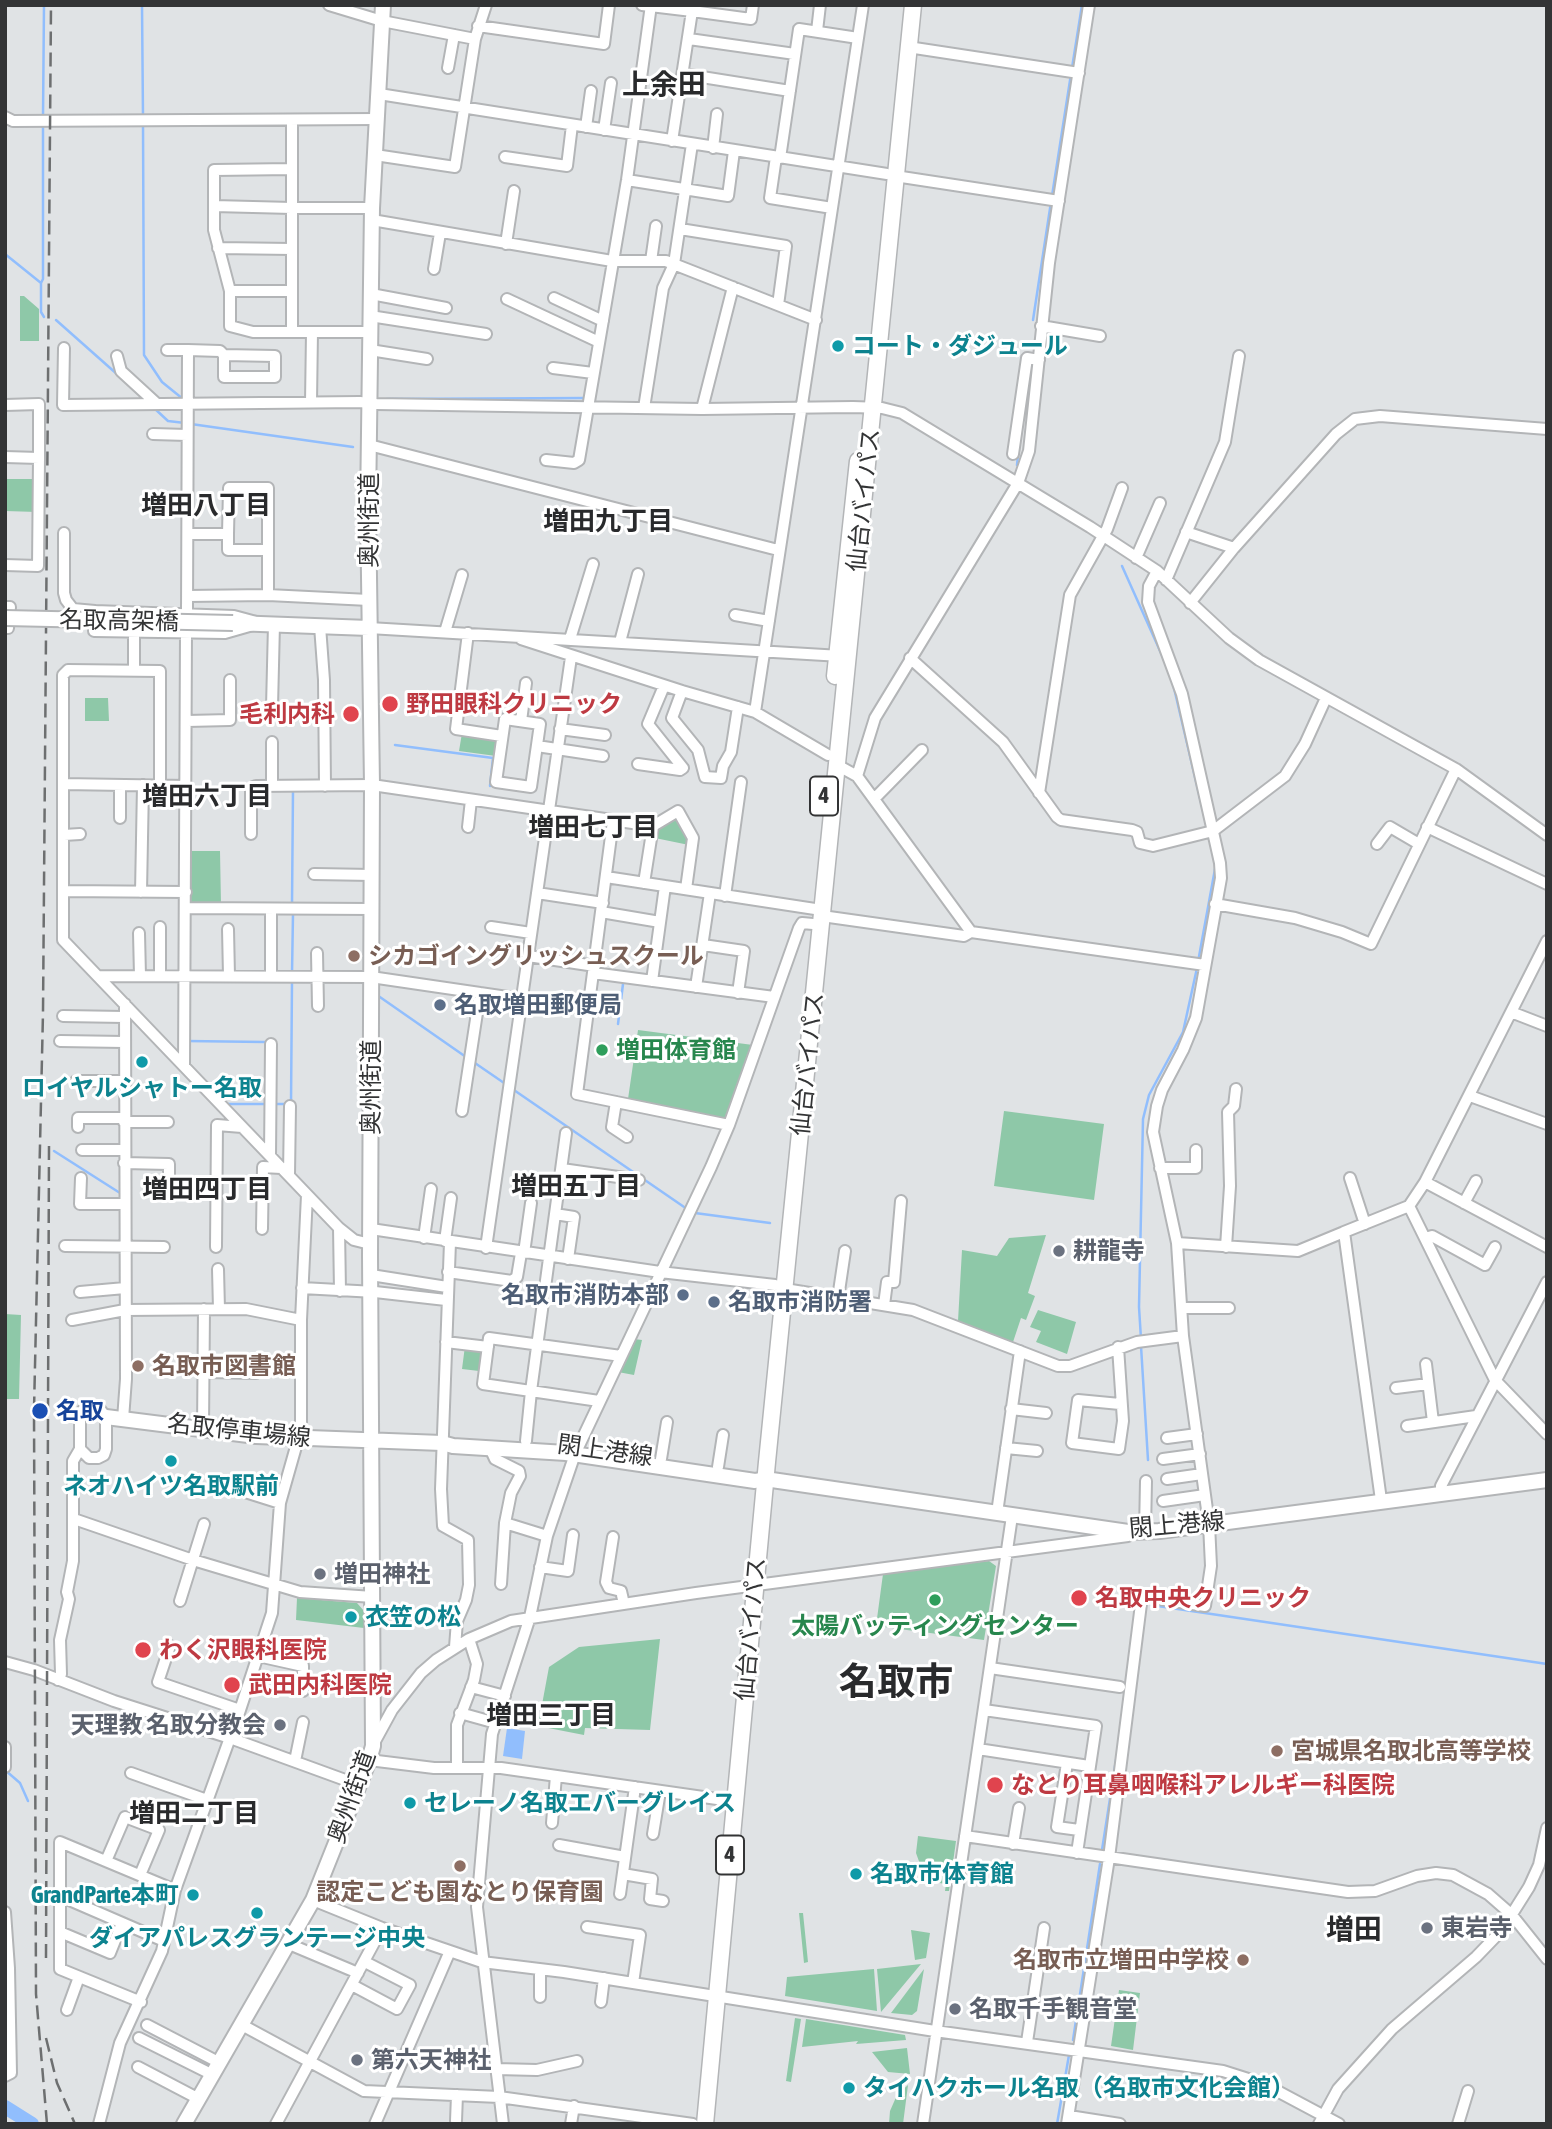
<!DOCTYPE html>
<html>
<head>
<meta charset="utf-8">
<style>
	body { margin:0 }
	#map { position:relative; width:1552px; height:2129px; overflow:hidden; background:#e0e3e5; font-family:"Asap Condensed",sans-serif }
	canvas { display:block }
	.frame { position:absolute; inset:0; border:7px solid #333435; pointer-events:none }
</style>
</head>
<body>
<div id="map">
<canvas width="1552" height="2129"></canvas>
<div class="frame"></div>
</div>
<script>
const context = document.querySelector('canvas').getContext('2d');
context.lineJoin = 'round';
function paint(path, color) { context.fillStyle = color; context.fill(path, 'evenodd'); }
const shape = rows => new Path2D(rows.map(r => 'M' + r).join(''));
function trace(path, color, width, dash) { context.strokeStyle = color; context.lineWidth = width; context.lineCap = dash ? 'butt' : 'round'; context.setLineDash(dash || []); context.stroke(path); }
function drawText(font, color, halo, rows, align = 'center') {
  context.font = font + ' "Asap Condensed","Noto Sans JP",sans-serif'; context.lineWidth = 6; context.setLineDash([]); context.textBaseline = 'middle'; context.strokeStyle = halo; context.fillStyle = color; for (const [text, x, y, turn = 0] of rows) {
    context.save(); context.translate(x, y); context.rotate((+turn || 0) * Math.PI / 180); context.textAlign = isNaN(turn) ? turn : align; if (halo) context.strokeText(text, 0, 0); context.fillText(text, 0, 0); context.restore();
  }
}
paint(shape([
	[20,296,24,296,39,309,39,341,20,341],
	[5,479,37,479,37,512,5,511],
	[85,698,108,698,109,721,85,721],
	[462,733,494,738,499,744,496,756,459,751],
	[678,816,690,838,689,845,655,838,656,828],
	[189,851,220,851,221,905,190,905],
	[638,1030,753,1045,727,1123,628,1099],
	[1004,1111,1104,1124,1094,1200,994,1186],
	[1046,1235,1028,1293,1035,1296,1026,1320,1021,1318,1013,1342,958,1321,962,1250,997,1256,1009,1238],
	[1038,1310,1076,1322,1067,1354,1036,1342,1041,1331,1030,1327],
	[5,1314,21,1315,19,1399,5,1399],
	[634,1339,642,1340,634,1375,618,1372],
	[465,1346,482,1348,479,1371,462,1369],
	[989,1561,996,1566,984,1640,876,1626,883,1574],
	[297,1598,357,1603,364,1611,364,1628,296,1620],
	[660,1639,650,1730,585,1728,584,1735,538,1726,549,1667,579,1647],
	[918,1836,956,1841,949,1891,945,1891,946,1884,926,1881,916,1853],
	[799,1913,803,1913,808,1962,804,1963],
	[911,1930,930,1933,926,1958,915,1960],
	[921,1964,881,2012,877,1969],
	[874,1969,877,2011,785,1996,787,1977],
	[924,1969,917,2011,912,2015,891,2013],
	[1119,1990,1140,1993,1133,2050,1111,2046],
	[795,2018,801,2019,791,2082,786,2081],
	[806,2019,905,2035,906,2040,856,2044,858,2041,802,2047],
	[907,2048,910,2074,888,2072,872,2052],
	[908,2085,903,2124,889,2124,890,2111,897,2095]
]), '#8ec8a8');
paint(shape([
	[507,1728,525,1731,522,1759,503,1756]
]), '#91befd');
trace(shape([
	[142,5,143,117],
	[1072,68,1082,5],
	[43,117,44,5],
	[143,124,144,355,162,382,183,399],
	[39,125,43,127,43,279,41,283],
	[1052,196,1071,74],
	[5,254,41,283,41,312,44,317],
	[56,320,118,375],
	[1033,320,1051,202],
	[387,399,586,398],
	[154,408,168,421,185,423],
	[191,424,353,447],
	[1017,465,1018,455],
	[1122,566,1165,662],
	[1174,688,1207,828],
	[395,745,493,758,490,786],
	[292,904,293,790],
	[1198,962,1215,869],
	[292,973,293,914],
	[377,995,466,1057],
	[618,1024,623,984],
	[186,1041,265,1042],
	[472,1061,507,1085],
	[511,1088,687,1209],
	[228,1104,266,1104],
	[274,1104,291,1104,292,981],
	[54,1151,120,1193],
	[695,1213,770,1223],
	[1141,1339,1139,1307,1143,1119,1149,1095,1183,1032,1197,968],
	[1141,1346,1148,1460],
	[1151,1605,1547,1664],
	[5,1770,20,1783,28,1801],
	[1102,1850,1116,1760],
	[1073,2040,1100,1864],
	[1057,2124,1069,2055]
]), '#91befd', 2.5);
trace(shape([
	[5,2107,32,2124]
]), '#91befd', 14);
const minor = shape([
	[329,5,382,21,475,39],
	[642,5,692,11,672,141],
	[692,11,751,19,753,5],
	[478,26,604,44,609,5],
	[817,31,820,5],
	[689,39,795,54],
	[908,47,1079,73],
	[448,68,454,35],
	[683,74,790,91],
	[379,94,887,174],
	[5,117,13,121,377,119],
	[292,120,292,208,372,208],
	[586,127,591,91],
	[604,130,611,83],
	[713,148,717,114],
	[375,155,455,167,475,39,486,5],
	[505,157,567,166,572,125],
	[776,157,770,198,832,208],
	[780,158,799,29,858,38,863,5],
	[292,169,214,170,214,230,230,291,230,326,253,332,370,332],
	[895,176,1059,201],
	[627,180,728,196,734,151],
	[214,206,292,208,292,332],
	[372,220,612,261,666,261,816,320],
	[680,229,786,246,778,305],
	[506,244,514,191],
	[218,248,292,249],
	[651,261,656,226],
	[434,269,440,233],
	[230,291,292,291],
	[371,294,446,308],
	[554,298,603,321],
	[507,299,599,342],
	[370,316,486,334],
	[1041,326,1100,336],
	[64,348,63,405,360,402,376,404,702,409,853,407,882,408,902,413,1090,527,1157,571,1229,638,1259,660,1456,769,1547,835],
	[167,350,188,350],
	[370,350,427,359],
	[117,356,121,371,157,404],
	[553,368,593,373],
	[311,402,312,332],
	[5,405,39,404,39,458],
	[644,408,663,288,674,264,692,144],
	[702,409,733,287],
	[153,434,187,435],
	[369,445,778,550],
	[1013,454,1027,358,1039,360],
	[5,457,39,458,38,566,5,565],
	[546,460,574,463,579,460,627,180,651,5],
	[1186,532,1234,548],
	[64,533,64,593,66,600,73,609,95,611],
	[228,534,228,550,268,550],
	[1136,558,1160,503],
	[1166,580,1225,442,1239,356],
	[268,595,369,600],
	[187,596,268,595,268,488,229,488,228,534,188,534],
	[1190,603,1234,548,1336,434,1355,419,1380,416,1547,429],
	[5,607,10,607,8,628,5,628],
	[95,611,234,616,260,623,225,633,94,631,95,611],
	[187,613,188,350,220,351,224,355,275,356,275,377,224,377,224,355],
	[735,615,769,621],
	[320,626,324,680,325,786],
	[369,628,841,656],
	[445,632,462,575],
	[468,633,456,729,502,736],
	[521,639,682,691,755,712,828,755],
	[570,639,593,564],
	[620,642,638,574],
	[910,658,1003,742,1057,817,1061,820,1132,830,1137,832,1140,843,1153,846,1213,831,1285,776,1305,744,1326,698],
	[134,671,134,632],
	[682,691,672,718,698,750,705,777,721,778,723,766,731,752,738,707],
	[272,707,274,624],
	[755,712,858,38],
	[505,719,540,724,531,787,496,782,505,719],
	[187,721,230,720,230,680],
	[521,721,526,683],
	[560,729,605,735],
	[272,742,272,786],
	[537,746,603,756],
	[638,764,680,770,683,768,648,724,664,686],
	[837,765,857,776,971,932],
	[857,776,875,718,1018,483,1029,451,1049,263,1089,5],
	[63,784,187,786],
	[160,785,160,671,68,670,63,675,63,940,339,1228,354,1240,370,1244],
	[1039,793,1070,595,1107,529,1122,488],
	[874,799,922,750],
	[120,818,120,785],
	[613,821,577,1094,729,1125],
	[468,827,471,800],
	[1427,827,1547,884],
	[251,834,251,788,256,786,372,785,653,826,678,811,693,838,686,889],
	[64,835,80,834],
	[1377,844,1390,827,1419,844],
	[314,874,372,875],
	[606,877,815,909],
	[644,883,653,826],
	[63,891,186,892],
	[141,892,143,785],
	[537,893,603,903],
	[725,896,741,782],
	[1215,904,1295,918,1342,932,1371,944,1456,769],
	[186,908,372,909],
	[601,912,660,922],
	[822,916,964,936,971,932,1205,965],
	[491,927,531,933],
	[228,929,229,976],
	[139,933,140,976],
	[703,945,744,951,738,993],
	[317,953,318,1006],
	[528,956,595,966],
	[593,973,774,997],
	[98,976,371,977,589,1009],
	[160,976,160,927],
	[271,976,271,909],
	[652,981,665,886],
	[696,987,710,893],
	[1511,1012,1547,1026],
	[63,1016,124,1017],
	[60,1041,124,1042],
	[184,1066,186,633],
	[76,1081,124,1081],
	[1470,1096,1547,1124],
	[616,1102,612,1127,627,1137],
	[462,1111,480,993],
	[124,1122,168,1122],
	[78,1127,78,1118,124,1118],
	[82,1150,124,1150],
	[270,1156,271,1044],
	[124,1163,169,1164,169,1189],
	[1160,1168,1196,1168,1196,1150],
	[562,1169,639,1180],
	[289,1175,290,1106],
	[81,1178,80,1204,125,1204],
	[1350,1178,1365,1224],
	[1425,1182,1547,1247],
	[1464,1203,1476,1181],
	[1409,1206,1425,1182,1547,941],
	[555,1214,574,1217,568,1259],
	[339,1228,340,1291],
	[262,1229,263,1167,281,1168],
	[371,1229,660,1272,775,1285],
	[424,1238,431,1189],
	[1425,1238,1432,1236,1485,1265,1495,1247],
	[445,1241,451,1198],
	[450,1242,441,1489,443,1526,468,1540,469,1585,466,1600,457,1621,455,1647],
	[1177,1243,1298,1251,1344,1232],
	[65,1246,164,1247],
	[216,1247,217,1125,242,1127],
	[1226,1247,1230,1186,1228,1112,1234,1106,1236,1089],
	[486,1248,571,657],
	[524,1253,531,1203],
	[218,1269,219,1309],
	[448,1272,512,1281,517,1277,521,1253],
	[371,1275,447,1287],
	[302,1288,375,1292,446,1300],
	[785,1289,913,1310,1058,1366,1070,1366,1137,1342,1183,1336],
	[80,1292,125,1288],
	[838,1298,845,1251],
	[884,1305,887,1282,894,1282,901,1201],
	[1182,1308,1229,1308],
	[72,1320,125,1310,246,1309,301,1320],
	[446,1342,488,1347],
	[1118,1347,1123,1421,1119,1449,1072,1443,1078,1400,1120,1404],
	[1426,1364,1433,1422],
	[205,1372,256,1373],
	[1396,1388,1428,1384],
	[599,1401,483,1384,489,1338,621,1356],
	[89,1407,99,1408,106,1417,106,1449,104,1455,98,1458,89,1458,80,1449,80,1416,83,1410,89,1407],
	[1011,1409,1046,1413],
	[123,1419,126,1379,125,1004],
	[1407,1426,1476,1416],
	[203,1429,204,1309],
	[1167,1438,1197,1434],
	[526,1441,531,1391,566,1133],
	[490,1448,495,1459,519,1471,520,1476,511,1493,505,1523,547,1536],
	[1006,1448,1037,1451],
	[661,1459,667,1422],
	[1163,1459,1200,1454],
	[718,1467,723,1435],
	[1167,1479,1202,1474],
	[223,1485,280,1503],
	[1441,1493,1441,1486,1547,1282],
	[1381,1500,1344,1232,1409,1206,1495,1380,1547,1434],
	[1163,1501,1205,1495],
	[997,1513,1020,1351],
	[74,1519,193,1560,300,1592,373,1597],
	[1145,1531,1146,1481],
	[613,1537,606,1582,609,1588,621,1591,624,1604],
	[540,1567,568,1571,573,1535],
	[501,1584,505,1523],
	[180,1601,204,1524],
	[170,1646,158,1682,240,1710],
	[258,1656,303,1666,303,1691],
	[5,1662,34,1670,114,1701,230,1738,359,1785],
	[990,1668,1120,1687],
	[58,1680,61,1674,60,1640,69,1599,67,1592,73,1561,73,1461,80,1449],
	[471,1687,505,1696],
	[984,1710,1096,1726,1077,1853],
	[460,1713,496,1723],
	[374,1743,392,1710,421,1673,436,1660,469,1639,511,1621,696,1593,1128,1536],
	[5,1747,5,1767],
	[978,1749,1089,1766],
	[369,1760,434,1768,501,1768,724,1800],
	[295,1761,303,1722],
	[1067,1763,1057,1827,1079,1830],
	[457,1768,457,1725,474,1680,477,1664,469,1639],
	[131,1773,207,1800],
	[552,1823,556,1776],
	[653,1834,660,1791],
	[965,1836,1348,1892,1375,1891,1417,1876,1436,1873,1453,1875,1488,1894,1512,1915,1547,1959],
	[1013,1844,1019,1808],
	[559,1845,625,1857],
	[106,1861,125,1817,159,1830,140,1875],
	[623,1874,652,1879,650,1899,663,1901],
	[620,1894,635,1787],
	[60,1896,60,1969,141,2002],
	[313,1900,382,1928,482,1962,564,1972,935,2031,1223,2071,1264,2084,1339,2124],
	[5,1912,9,1968,11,2073,5,2076],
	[587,1927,640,1935,633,1983],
	[60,1932,110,1953,122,1923],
	[164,1941,60,1896,60,1842,175,1890],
	[289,1944,358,1973],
	[352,1985,397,2009,410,1985,365,1962],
	[540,1997,540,1969],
	[601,2002,604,1978],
	[67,2010,79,1977],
	[147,2025,220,2063],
	[242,2025,364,2091,499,2097,693,2124],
	[139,2038,213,2075],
	[1027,2042,1044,1928],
	[138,2067,199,2099],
	[496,2069,537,2070,577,2061],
	[1069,2116,1120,2124],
	[456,2121,457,2095],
	[99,2124,120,2043,162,1951,175,1890,240,1710,272,1613,280,1503,301,1429,301,1320,307,1195],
	[276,2124,382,1928],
	[375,2124,450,1951],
	[503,2124,477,1907,492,1734,530,1617,547,1536,575,1454,711,1167,729,1125,799,928,802,923,813,924],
	[571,2124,574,2106],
	[923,2124,1012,1516],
	[1067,2124,1109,1858,1142,1596,1205,1606,1211,1566,1209,1524,1183,1336,1177,1243,1153,1132,1157,1106,1162,1090,1183,1050,1196,1018,1221,878,1220,863,1182,694,1148,602,1149,586,1157,571],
	[1319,2124,1338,2089,1392,2029,1476,1957,1502,1930,1529,1887,1539,1865,1547,1828],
	[1458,2124,1468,2091]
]);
const major = shape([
	[233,623,369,628],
	[106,1417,256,1436,442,1443,453,1446,566,1453,755,1481,765,1479,1128,1532,1159,1531,1547,1480],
	[184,2124,313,1900,369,1760,373,1746,370,1255,372,785,368,507,372,208,383,5]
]);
const highway = shape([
	[835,676,858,461],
	[705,2124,767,1462,913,5]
]);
trace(minor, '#b3b5b7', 14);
trace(major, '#b3b5b7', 18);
trace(highway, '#b3b5b7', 19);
trace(minor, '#fff', 10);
trace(major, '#fff', 14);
trace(highway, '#fff', 16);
trace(shape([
	[46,1958,49,1146],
	[46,2038,57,2083,75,2124],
	[47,2124,36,1994,34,1410,43,1013,51,5]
]), '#6d6f70', 2.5, [14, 7]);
const majorBridge = shape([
	[5,618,233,623]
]);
trace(majorBridge, '#b3b5b7', 18, []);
trace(majorBridge, '#fff', 14);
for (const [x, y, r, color] of [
	[838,346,7,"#0f9aa8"],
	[390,704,9,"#e0444e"],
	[351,714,9,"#e0444e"],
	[354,956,7,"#8d6e63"],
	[440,1005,7,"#5c6f8a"],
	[602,1050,7,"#2e9e5b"],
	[142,1062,7,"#0f9aa8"],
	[1059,1251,7,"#6b7280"],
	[683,1295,7,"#5c6f8a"],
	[714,1302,7,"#5c6f8a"],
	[138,1366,7,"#8d6e63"],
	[40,1411,9,"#1a4fb4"],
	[171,1461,7,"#0f9aa8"],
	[320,1574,7,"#6b7280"],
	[1079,1598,9,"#e0444e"],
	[935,1600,7,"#2e9e5b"],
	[351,1617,7,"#0f9aa8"],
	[143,1650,9,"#e0444e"],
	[232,1685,9,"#e0444e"],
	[280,1725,7,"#6b7280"],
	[1277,1751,7,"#8d6e63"],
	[995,1785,9,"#e0444e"],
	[410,1803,7,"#0f9aa8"],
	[460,1866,7,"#8d6e63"],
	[856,1874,7,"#0f9aa8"],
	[193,1895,7,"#0f9aa8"],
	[257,1913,7,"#0f9aa8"],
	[1427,1928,7,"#6b7280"],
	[1243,1960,7,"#8d6e63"],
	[955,2009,7,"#6b7280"],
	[357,2060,7,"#6b7280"],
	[849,2088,7,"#0f9aa8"]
]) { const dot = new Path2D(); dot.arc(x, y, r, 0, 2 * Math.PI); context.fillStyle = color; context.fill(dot); trace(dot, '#fff', 2.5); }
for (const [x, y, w] of [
	[824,796,28],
	[730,1855,28]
]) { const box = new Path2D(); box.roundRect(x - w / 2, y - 19.5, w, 39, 5); context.fillStyle = '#fff'; context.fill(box); trace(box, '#333435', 2); }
drawText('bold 23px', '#333435', null, [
	["4",824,796],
	["4",730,1855]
]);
drawText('bold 24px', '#0d838f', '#fff', [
	["コート・ダジュール",852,346],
	["ロイヤルシャトー名取",142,1088,"center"],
	["ネオハイツ名取駅前",171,1486,"center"],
	["衣笠の松",365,1617],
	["セレーノ名取エバーグレイス",424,1803],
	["名取市体育館",870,1874],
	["GrandParte本町",179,1895,"right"],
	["ダイアパレスグランテージ中央",257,1938,"center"],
	["タイハクホール名取（名取市文化会館）",863,2088]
], 'left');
drawText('24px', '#333435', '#fff', [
	["仙台バイパス",864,500,-84],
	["奥州街道",369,520,-90],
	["名取高架橋",119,621,1],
	["仙台バイパス",808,1064,-84],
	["奥州街道",371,1087,-90],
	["名取停車場線",239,1431,6],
	["閖上港線",605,1451,8],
	["閖上港線",1177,1525,-5],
	["仙台バイパス",751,1629,-85],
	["奥州街道",352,1797,-70]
]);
drawText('bold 24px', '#be3a42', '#fff', [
	["野田眼科クリニック",406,704],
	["毛利内科",335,714,"right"],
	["名取中央クリニック",1095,1598],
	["わく沢眼科医院",159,1650],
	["武田内科医院",248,1685],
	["なとり耳鼻咽喉科アレルギー科医院",1011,1785]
], 'left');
drawText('bold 24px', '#785e54', '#fff', [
	["シカゴイングリッシュスクール",368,956],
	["名取市図書館",152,1366],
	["宮城県名取北高等学校",1291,1751],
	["認定こども園なとり保育園",460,1892,"center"],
	["名取市立増田中学校",1229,1960,"right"]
], 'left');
drawText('bold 24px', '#4e5e75', '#fff', [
	["名取増田郵便局",454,1005],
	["名取市消防本部",669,1295,"right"],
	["名取市消防署",728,1302]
], 'left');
drawText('bold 24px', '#27864d', '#fff', [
	["増田体育館",616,1050],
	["太陽バッティングセンター",935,1626,"center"]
], 'left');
drawText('bold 24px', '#5b616d', '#fff', [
	["耕龍寺",1073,1251],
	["増田神社",334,1574],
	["天理教 名取分教会",266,1725,"right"],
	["東岩寺",1441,1928],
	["名取千手観音堂",969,2009],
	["第六天神社",371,2060]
], 'left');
drawText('bold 24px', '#164399', '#fff', [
	["名取",56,1411]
], 'left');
drawText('bold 26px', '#292a2c', '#fff', [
	["増田八丁目",206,506],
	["増田九丁目",608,522],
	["増田六丁目",207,797],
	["増田七丁目",593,828],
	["増田五丁目",576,1187],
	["増田四丁目",207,1190],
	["増田三丁目",551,1716],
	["増田二丁目",194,1814]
]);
drawText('bold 28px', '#292a2c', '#fff', [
	["上余田",664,85],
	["増田",1354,1930]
]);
drawText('bold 38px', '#292a2c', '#fff', [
	["名取市",896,1683]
]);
</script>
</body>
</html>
